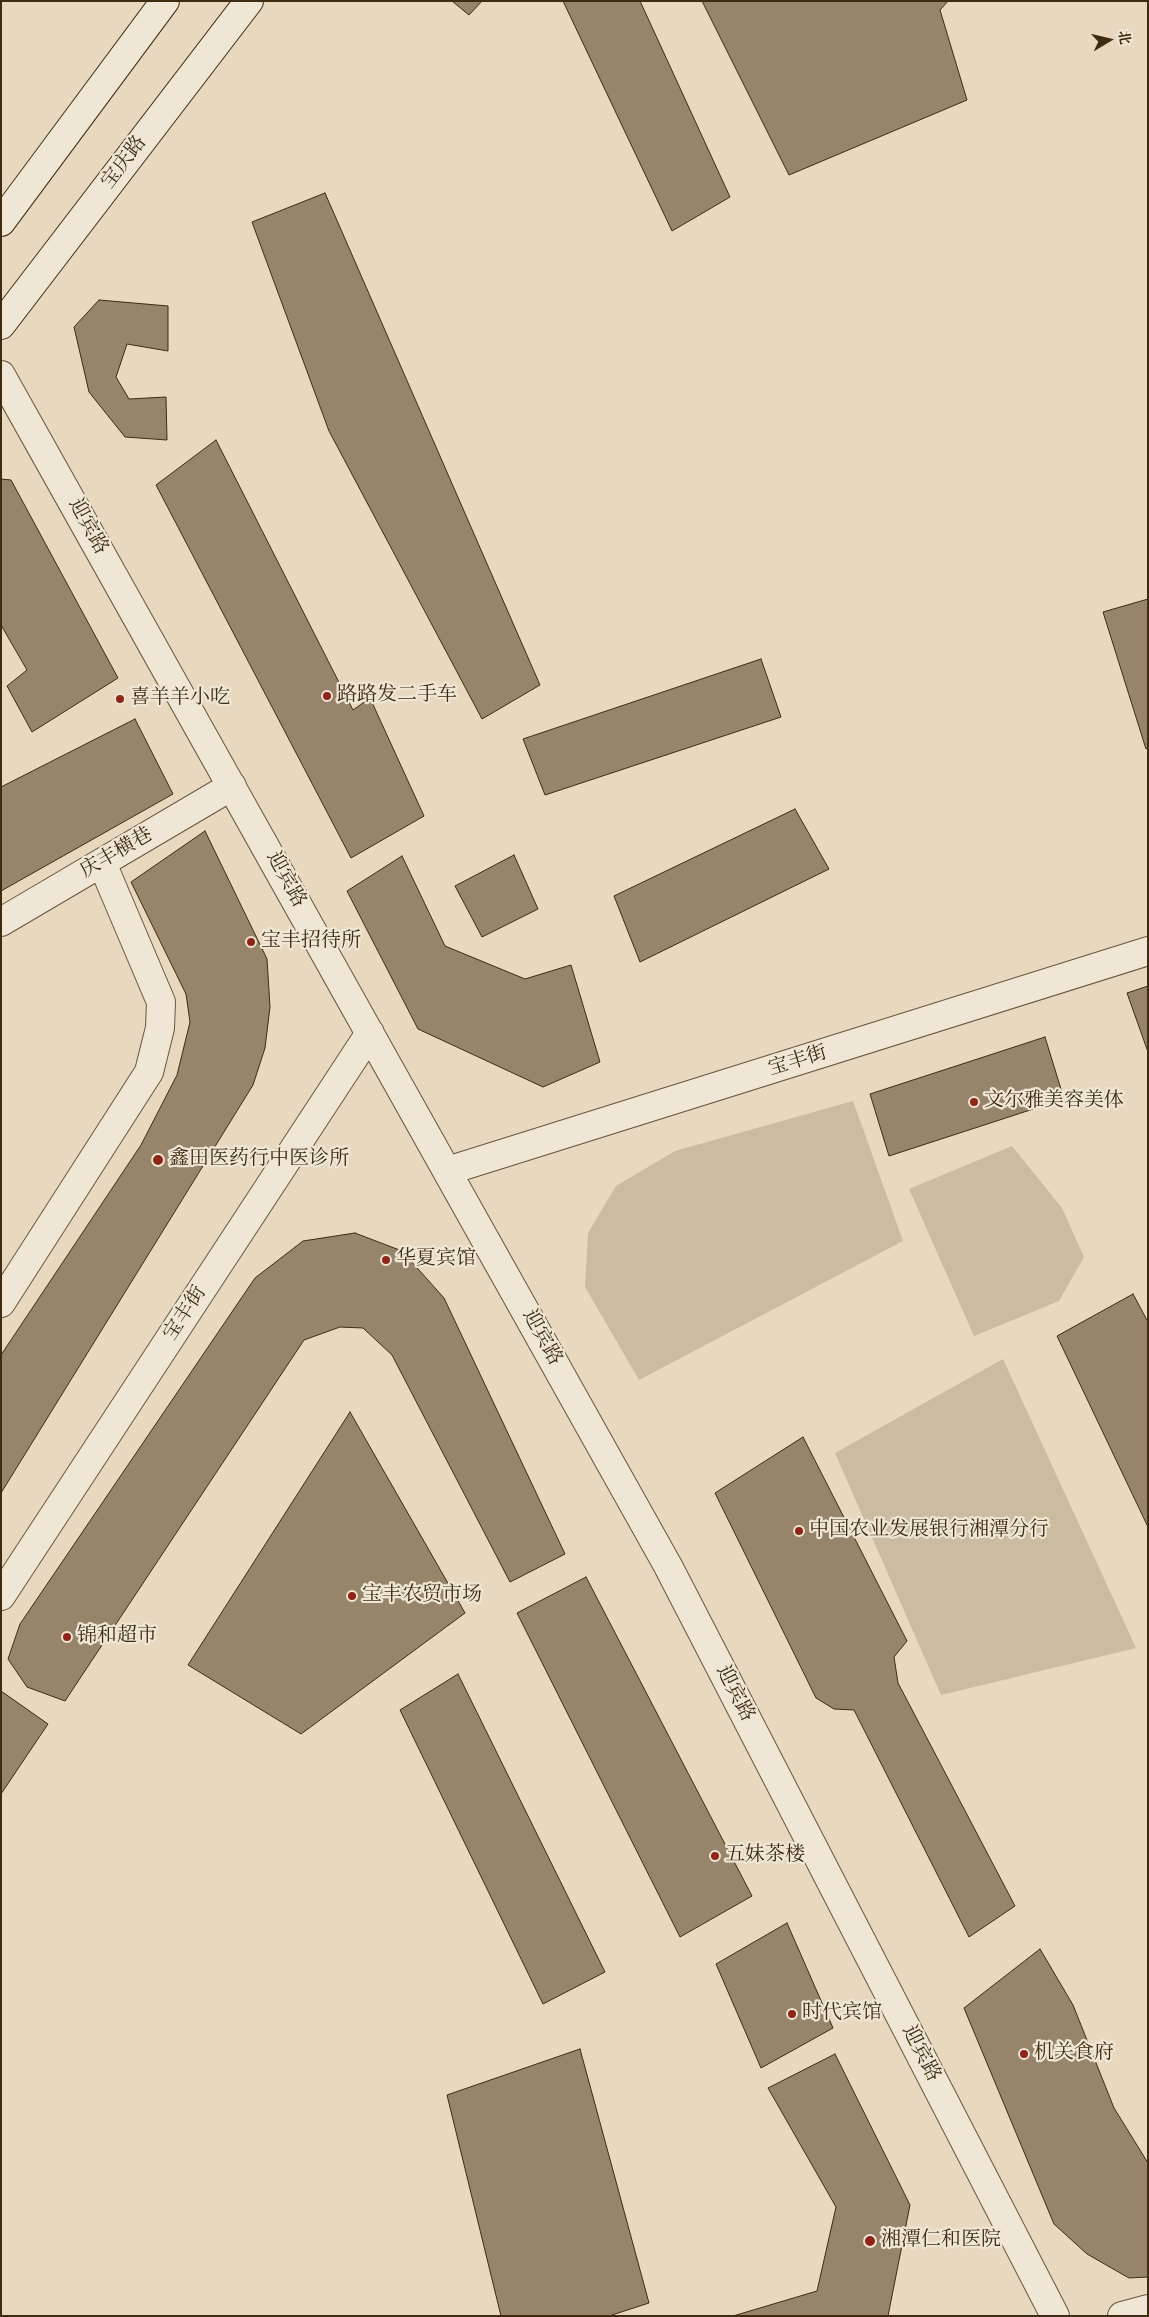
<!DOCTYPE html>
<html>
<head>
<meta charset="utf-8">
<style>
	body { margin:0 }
	#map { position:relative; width:1149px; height:2317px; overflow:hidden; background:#e7d8bf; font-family:"IM FELL English","Noto Serif SC",serif }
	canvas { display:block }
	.frame { position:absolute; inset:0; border:2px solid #3e2b10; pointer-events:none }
	.north { position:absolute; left:1084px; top:15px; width:50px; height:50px; -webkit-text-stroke:4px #efe6d5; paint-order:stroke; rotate:81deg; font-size:14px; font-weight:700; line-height:20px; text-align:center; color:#3e2b10 }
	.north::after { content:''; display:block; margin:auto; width:18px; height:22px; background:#3e2b10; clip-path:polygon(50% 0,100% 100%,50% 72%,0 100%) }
</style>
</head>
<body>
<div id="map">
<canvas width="1149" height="2317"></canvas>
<div class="frame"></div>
<div class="north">北</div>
</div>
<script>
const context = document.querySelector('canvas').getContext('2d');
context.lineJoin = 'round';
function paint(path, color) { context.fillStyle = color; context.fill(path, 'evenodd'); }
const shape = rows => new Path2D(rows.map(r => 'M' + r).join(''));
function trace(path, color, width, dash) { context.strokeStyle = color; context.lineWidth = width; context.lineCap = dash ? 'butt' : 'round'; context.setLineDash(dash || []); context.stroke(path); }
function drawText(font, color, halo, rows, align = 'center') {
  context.font = font + ' "IM FELL English","Noto Serif SC",serif'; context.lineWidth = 4.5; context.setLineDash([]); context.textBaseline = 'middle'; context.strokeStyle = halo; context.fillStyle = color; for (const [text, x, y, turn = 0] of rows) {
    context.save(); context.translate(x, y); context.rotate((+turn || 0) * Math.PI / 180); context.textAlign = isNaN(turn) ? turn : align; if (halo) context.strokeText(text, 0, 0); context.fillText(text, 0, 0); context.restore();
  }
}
paint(shape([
	[853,1101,903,1241,639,1380,585,1287,588,1233,616,1186,675,1151],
	[1012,1146,1062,1208,1084,1257,1059,1301,974,1336,909,1189],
	[1003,1359,1136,1648,941,1695,835,1453]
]), '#cabba1');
const building = shape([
	[452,1,482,1,469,15,452,1],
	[563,1,640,1,730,197,672,231,563,1],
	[702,1,948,1,940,10,967,100,789,175,702,1],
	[325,193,540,685,482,719,329,431,252,222,325,193],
	[99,300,168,306,168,351,127,344,116,377,129,399,166,397,167,440,125,437,89,392,74,327,99,300],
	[216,440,353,710,370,698,424,816,351,858,156,485,216,440],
	[1,479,11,480,118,678,32,732,7,686,27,670,1,625,1,479],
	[1148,599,1148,748,1146,749,1103,612,1148,599],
	[761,659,781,717,545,795,523,739,761,659],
	[135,719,173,794,1,891,1,787,135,719],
	[795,809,829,869,640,962,614,896,795,809],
	[205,831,267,959,270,1007,265,1048,253,1085,1,1493,1,1355,141,1145,177,1075,190,1022,186,994,131,882,205,831],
	[514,855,538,909,482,937,455,886,514,855],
	[402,856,445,946,525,979,571,965,600,1062,543,1087,418,1029,347,891,402,856],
	[1148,986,1148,1052,1127,993,1148,986],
	[1045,1037,1064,1099,889,1156,870,1094,1045,1037],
	[355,1233,402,1251,444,1298,565,1554,510,1582,392,1355,363,1328,340,1327,304,1340,65,1701,27,1687,8,1659,20,1624,255,1278,303,1241,355,1233],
	[1133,1294,1148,1322,1148,1527,1057,1336,1133,1294],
	[350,1412,465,1613,301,1734,188,1665,350,1412],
	[803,1437,907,1641,894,1657,898,1683,1015,1906,969,1937,854,1710,834,1709,816,1698,715,1493,803,1437],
	[586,1577,752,1896,680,1937,517,1613,586,1577],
	[458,1674,605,1972,543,2004,400,1710,458,1674],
	[1,1691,48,1724,1,1794,1,1691],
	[787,1923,833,2028,761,2068,716,1964,787,1923],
	[1040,1949,1073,2005,1114,2108,1148,2163,1148,2277,1129,2278,1087,2254,1054,2224,964,2008,1040,1949],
	[580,2049,649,2303,609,2316,501,2316,447,2095,580,2049],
	[835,2054,910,2205,888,2316,733,2316,817,2291,836,2207,768,2088,835,2054]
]);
paint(building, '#96856b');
trace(building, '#3e2b10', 1);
const street = shape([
	[1,375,668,1566,1055,2316],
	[1,922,232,786],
	[447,1171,1148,951],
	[1,1303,149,1072,160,1028,161,1002,102,863],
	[1,1596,370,1033],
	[1122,2316,1148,2309]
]);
const secondary = shape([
	[1,222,165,1],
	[1,325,249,1]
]);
trace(street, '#68563c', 30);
trace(secondary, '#3e2b10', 30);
trace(street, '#efe6d5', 28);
trace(secondary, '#efe6d5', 28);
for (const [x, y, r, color] of [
	[327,696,5,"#8f2418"],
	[120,699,5,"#8f2418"],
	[251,942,5,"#8f2418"],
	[974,1102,5,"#8f2418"],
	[158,1160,6,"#8f2418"],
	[386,1260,5,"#8f2418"],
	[799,1531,5,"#8f2418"],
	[352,1596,5,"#8f2418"],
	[67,1637,5,"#8f2418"],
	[715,1856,5,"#8f2418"],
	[792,2014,5,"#8f2418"],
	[1024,2054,5,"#8f2418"],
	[870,2241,6,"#8f2418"]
]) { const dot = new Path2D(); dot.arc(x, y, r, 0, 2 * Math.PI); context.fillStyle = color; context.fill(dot); trace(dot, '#efe6d5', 2); }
drawText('20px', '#3e2b10', '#efe6d5', [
	["宝庆路",125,163,-53],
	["迎宾路",87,527,61],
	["庆丰横巷",117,854,-30],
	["迎宾路",285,880,61],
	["宝丰街",798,1062,-17],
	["宝丰街",186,1314,-57],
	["迎宾路",541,1338,61],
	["迎宾路",734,1694,63],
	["迎宾路",920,2054,63]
]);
drawText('20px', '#3e2b10', '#efe6d5', [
	["路路发二手车",337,696],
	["喜羊羊小吃",130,699],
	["宝丰招待所",261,942],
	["文尔雅美容美体",984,1102],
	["鑫田医药行中医诊所",169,1160],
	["华夏宾馆",396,1260],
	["中国农业发展银行湘潭分行",809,1531],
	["宝丰农贸市场",362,1596],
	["锦和超市",77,1637],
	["五妹茶楼",725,1856],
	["时代宾馆",802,2014],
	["机关食府",1034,2054],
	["湘潭仁和医院",881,2241]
], 'left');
</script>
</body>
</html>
